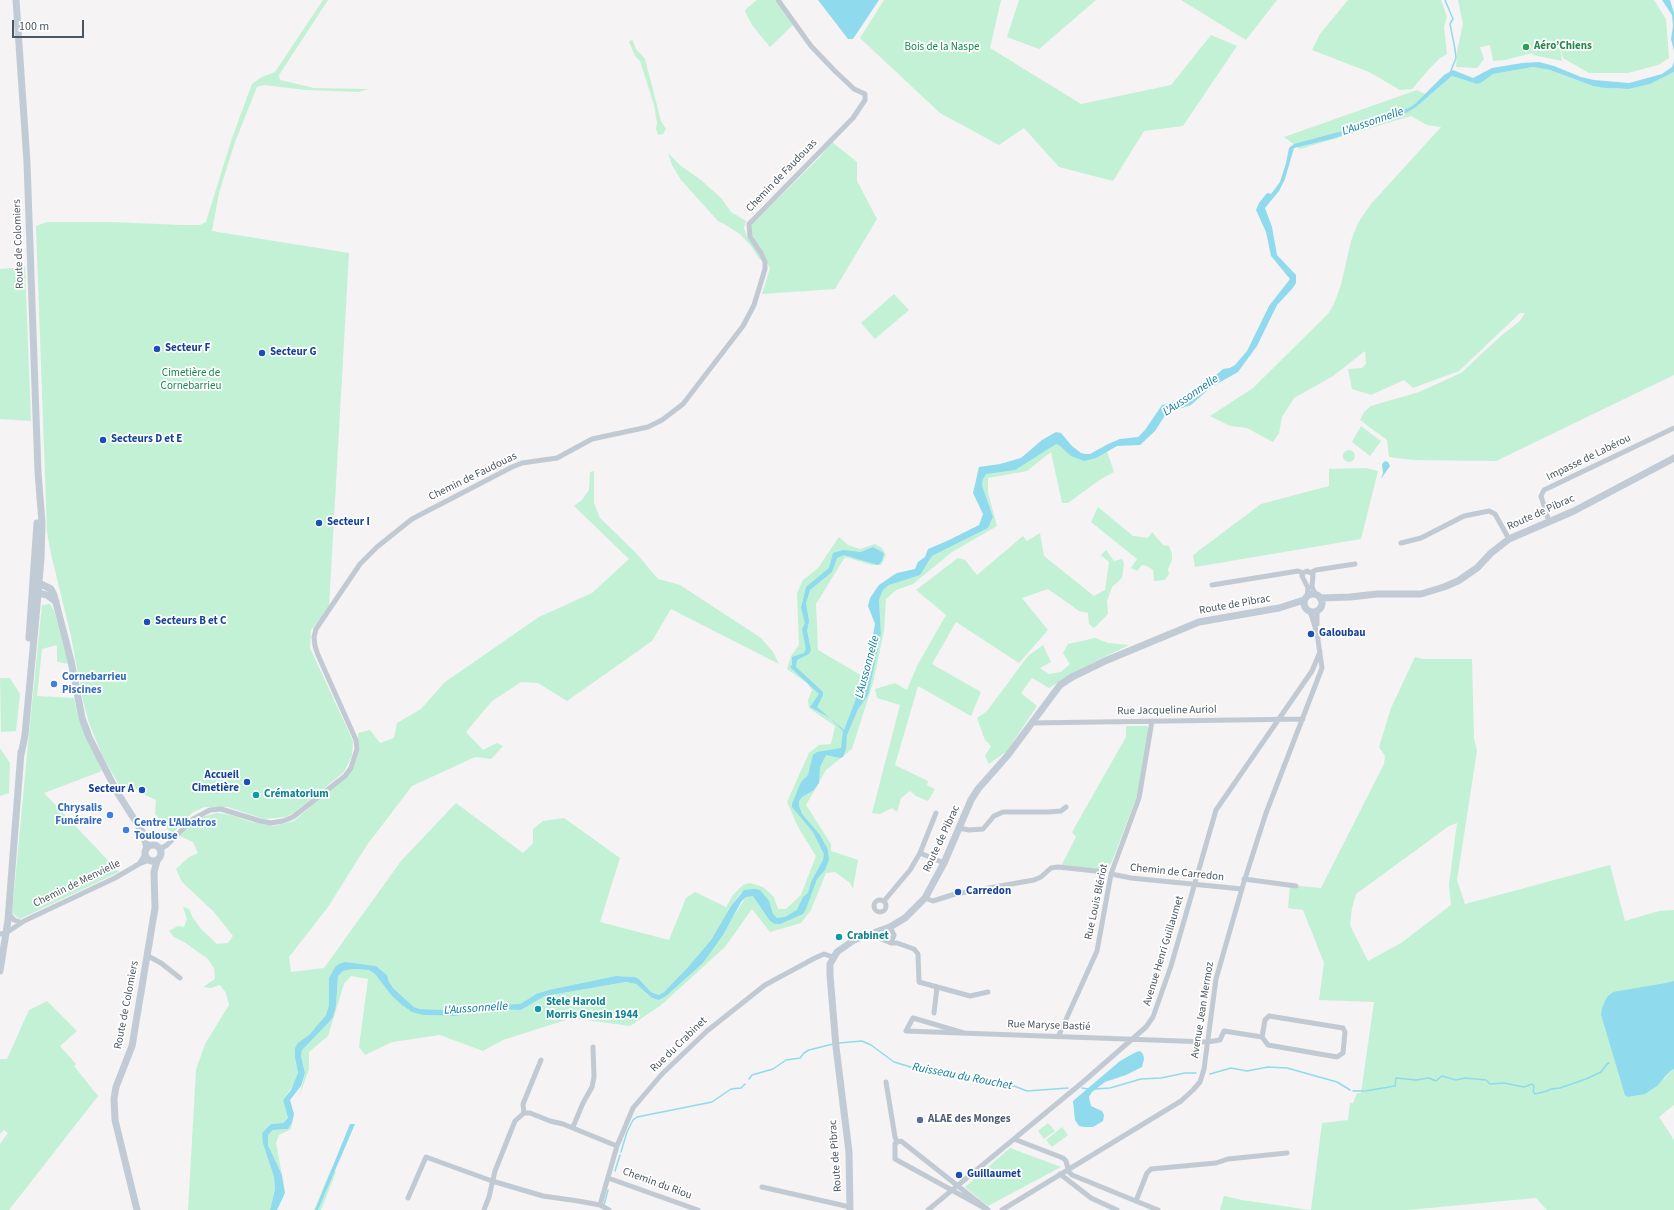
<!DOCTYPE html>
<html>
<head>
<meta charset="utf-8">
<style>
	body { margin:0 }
	#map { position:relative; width:1674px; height:1210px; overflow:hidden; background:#f5f3f3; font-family:"Source Sans 3",sans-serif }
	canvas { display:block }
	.scale { position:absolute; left:12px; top:20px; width:72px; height:18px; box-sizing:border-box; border:2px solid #4a5661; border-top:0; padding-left:5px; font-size:12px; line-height:14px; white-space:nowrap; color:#4a5661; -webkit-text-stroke:3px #fff; paint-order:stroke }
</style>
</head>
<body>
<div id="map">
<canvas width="1674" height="1210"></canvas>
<div class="scale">100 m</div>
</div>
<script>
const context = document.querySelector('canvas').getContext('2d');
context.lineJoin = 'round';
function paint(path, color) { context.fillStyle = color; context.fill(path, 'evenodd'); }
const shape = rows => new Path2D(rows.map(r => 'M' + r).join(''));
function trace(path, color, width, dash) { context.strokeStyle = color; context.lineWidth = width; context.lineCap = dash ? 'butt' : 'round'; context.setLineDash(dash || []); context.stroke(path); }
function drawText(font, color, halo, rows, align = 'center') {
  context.font = font + ' "Source Sans 3",sans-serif'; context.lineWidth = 3.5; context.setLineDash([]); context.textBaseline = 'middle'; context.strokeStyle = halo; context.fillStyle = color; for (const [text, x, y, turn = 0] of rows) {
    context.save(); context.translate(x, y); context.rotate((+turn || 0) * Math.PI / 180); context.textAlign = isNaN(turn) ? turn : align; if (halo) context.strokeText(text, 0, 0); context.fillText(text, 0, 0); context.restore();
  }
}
paint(shape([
	[323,0,328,0,279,75,280,80,314,88,368,89,359,92,306,90,264,85,257,87,235,142,219,193,212,231,349,253,329,607,311,630,310,648,353,741,352,756,344,772,294,813,285,817,264,819,228,807,204,807,192,813,172,834,155,814,156,800,139,792,133,785,122,790,102,755,89,723,83,701,71,636,51,554,47,532,36,226,47,222,111,222,181,225,200,225,206,222,231,141,252,84,262,77,275,72],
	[757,0,775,0,793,25,770,47,752,25,745,11,747,8],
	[884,0,1001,0,990,48,1081,104,1171,85,1211,35,1237,46,1183,126,1144,131,1113,181,1059,167,1024,128,999,145,940,113,860,38],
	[1019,0,1096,0,1039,49,1007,37],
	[1181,0,1277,0,1246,40],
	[1348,0,1441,0,1447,17,1444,27,1447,54,1440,58,1429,69,1412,89,1400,90,1369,72,1312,50,1320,34],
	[1458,0,1654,0,1666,19,1669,58,1658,65,1628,73,1589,73,1563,58,1560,47,1562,61,1533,55,1532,53,1505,60,1493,61,1490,45,1480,47,1484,59,1477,68,1456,67,1457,51,1463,24],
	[632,39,636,49,645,59,661,121,666,129,663,134,658,135,656,129,657,123,654,105,640,61,635,56,629,42],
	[1533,67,1550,70,1593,86,1617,89,1629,89,1650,84,1674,72,1674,375,1496,461,1413,460,1389,457,1387,440,1360,420,1364,412,1371,406,1419,392,1461,373,1502,335,1520,321,1525,313,1520,313,1459,371,1413,388,1404,380,1371,395,1352,389,1348,369,1362,368,1366,364,1365,351,1333,376,1294,398,1282,417,1279,433,1273,442,1247,428,1230,426,1210,416,1253,388,1328,314,1334,304,1341,285,1351,241,1358,223,1371,204,1441,127,1427,125,1411,116,1300,149,1284,137,1417,90,1429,96,1452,76,1477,84,1493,74],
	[832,142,857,162,857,181,877,219,835,289,762,294,770,268,753,239,751,232,752,224,819,158],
	[668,153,681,166,701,180,722,199,731,212,746,221,744,228,747,237,762,258,760,260,751,246,740,234,726,225,718,221,681,180,672,165],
	[25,267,31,421,0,419,0,269],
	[894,294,909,310,875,339,861,323],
	[1361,426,1381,441,1370,456,1352,442],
	[1062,442,1079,457,1107,451,1114,472,1101,479,1068,503,1062,503,1051,452,1027,471,988,478,988,493,997,526,952,552,913,584,896,590,886,599,884,631,873,683,852,749,826,770,806,805,831,844,831,851,858,860,853,889,850,883,835,872,826,873,811,910,801,923,770,932,752,909,725,947,660,1006,630,1026,572,1018,503,1040,483,1051,440,1035,392,1042,365,1055,359,1047,368,979,351,976,344,984,328,1036,309,1052,309,1069,299,1097,305,1073,301,1056,302,1050,336,1006,338,976,343,971,353,969,369,970,375,974,391,995,423,1015,456,1016,484,1009,521,1010,545,996,626,982,636,984,652,998,659,1000,703,963,746,897,741,892,731,906,711,940,688,967,664,992,659,995,651,992,639,979,635,977,616,976,536,994,520,1004,477,1005,446,1010,420,1009,414,1007,394,989,389,982,387,975,376,966,347,963,335,967,329,978,329,1005,326,1015,309,1035,295,1058,298,1073,296,1081,283,1100,288,1118,283,1123,271,1124,263,1144,274,1177,275,1189,270,1210,188,1210,196,1070,205,1044,229,1005,226,993,220,985,211,988,203,987,215,979,214,968,208,959,184,942,174,937,169,931,178,926,184,927,187,919,183,907,189,909,193,918,202,930,217,944,228,943,233,936,214,912,182,882,176,869,189,857,198,853,193,842,180,836,190,824,201,817,217,813,231,815,252,822,274,826,294,821,347,775,355,765,358,753,358,733,370,730,380,743,394,738,397,723,421,709,445,682,539,617,592,593,629,559,574,506,582,500,589,490,590,472,594,471,594,503,600,518,636,553,658,579,680,585,761,638,773,652,779,664,671,609,652,641,567,701,538,683,521,682,492,701,466,732,483,750,497,743,503,746,491,759,475,757,412,786,367,845,328,907,289,957,291,972,324,968,401,861,456,803,523,853,533,843,533,829,543,821,564,818,620,858,600,922,669,940,686,898,695,892,726,907,733,895,743,885,750,883,763,887,774,897,778,909,786,909,801,895,816,856,798,827,787,802,809,753,819,745,831,744,835,726,809,708,808,700,812,690,807,683,787,669,791,656,799,645,797,593,803,580,818,568,839,537,848,545,860,549,875,544,882,548,886,555,881,565,872,565,845,557,816,604,818,650,859,674,870,683,881,634,879,600,883,590,889,585,920,574,932,556,988,528,993,517,982,485,983,479,986,472,1017,465,1053,443],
	'1343 456a6 6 0 1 1 12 0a6 6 0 1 1-12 0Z',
	[1366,468,1378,471,1361,539,1195,567,1193,555,1261,504,1329,486,1329,469],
	[1098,507,1133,536,1148,538,1152,532,1163,545,1169,546,1172,554,1172,560,1168,569,1169,574,1165,580,1154,581,1153,570,1147,566,1142,565,1137,571,1131,568,1137,559,1091,522],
	[1040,533,1044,556,1094,596,1105,590,1109,562,1101,555,1106,550,1114,561,1122,559,1124,563,1122,578,1112,587,1107,601,1108,614,1094,628,1089,624,1088,613,1079,611,1048,589,1022,598,1048,630,1019,663,956,622,932,664,981,692,971,716,918,686,895,765,928,781,927,785,935,789,928,801,916,796,910,791,901,798,897,812,892,808,880,814,872,813,900,705,877,698,875,689,895,683,907,690,917,666,946,615,916,590,958,558,965,560,977,575,1023,536,1027,541],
	[50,604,54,611,69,664,57,662,57,645,42,649,37,696,74,698,78,717,102,771,44,793,119,872,20,919,12,913,29,734,42,605],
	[1095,638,1108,643,1129,645,1080,669,1049,688,1032,678,1021,693,1037,706,1007,751,989,764,985,756,991,746,985,740,977,718,987,711,1028,656,1043,645,1051,662,1040,668,1049,674,1061,672,1070,664,1063,653,1068,644],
	[1415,657,1423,659,1472,659,1474,739,1477,751,1457,880,1465,904,1610,865,1625,921,1659,911,1674,910,1674,981,1601,1015,1626,1095,1628,1097,1635,1096,1665,1078,1670,1071,1674,1069,1674,1105,1659,1117,1674,1140,1674,1210,1547,1210,1536,1198,1407,1210,1311,1210,1322,1123,1348,1120,1350,1103,1353,1103,1357,1093,1361,1093,1374,1002,1319,1000,1324,963,1303,910,1288,908,1290,885,1321,888,1384,764,1385,756,1379,747,1391,708],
	[1457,823,1449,885,1451,905,1401,943,1368,961,1350,925,1352,908,1356,894,1449,826],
	[0,678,10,678,20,694,16,731,1,732],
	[1126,726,1147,726,1149,728,1137,796,1112,861,1107,870,1061,866,1076,837,1072,832,1126,737],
	[0,748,10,763,9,793,0,796],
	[47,1001,77,1031,60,1046,76,1064,74,1066,98,1096,9,1210,0,1210,0,1144,8,1133,4,1130,0,1134,0,1059,7,1059,29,1010],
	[292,1123,291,1129,279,1135,276,1143,282,1175,268,1145,268,1135,273,1130,288,1129],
	[1048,1123,1055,1131,1044,1139,1038,1131],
	[1062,1127,1068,1135,1052,1147,1046,1140],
	[1010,1148,1061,1167,988,1206,965,1187],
	[331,1169,336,1172,321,1210,314,1210],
	[1224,1196,1242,1200,1310,1210,1220,1210]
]), '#c3f1d5');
paint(shape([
	[818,0,879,0,853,39,848,39],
	[1662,0,1670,0,1674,13,1674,51,1671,39,1673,26,1672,15],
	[1674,61,1674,72,1650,84,1629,89,1605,88,1593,86,1550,70,1533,67,1493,74,1482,82,1477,84,1452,76,1416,107,1406,113,1335,138,1294,148,1285,179,1279,191,1265,208,1272,227,1277,255,1296,275,1296,283,1292,289,1277,305,1257,346,1238,372,1210,388,1191,405,1169,412,1164,417,1155,431,1140,445,1117,446,1096,458,1084,461,1071,456,1059,445,1056,444,1015,470,986,474,983,479,982,485,993,517,988,528,932,556,920,575,889,585,883,590,879,600,881,634,868,695,858,709,850,728,847,735,846,749,843,757,840,758,826,755,820,767,819,783,814,790,802,797,799,801,799,806,802,814,820,835,828,850,829,860,825,870,817,879,806,909,803,914,780,924,775,924,770,921,753,896,746,897,741,902,723,935,703,963,666,996,659,1000,652,998,636,984,626,982,545,996,521,1010,484,1009,456,1016,423,1015,412,1012,402,1005,391,995,375,974,369,970,353,969,343,971,338,976,336,1006,333,1017,329,1022,302,1050,301,1056,305,1073,301,1086,290,1100,294,1114,292,1123,288,1129,273,1130,268,1135,268,1145,282,1175,285,1193,277,1210,270,1210,275,1189,274,1177,263,1144,262,1133,271,1124,283,1123,288,1118,283,1100,291,1090,298,1073,295,1058,295,1048,298,1043,309,1035,326,1015,329,1005,329,978,335,967,339,964,345,962,376,966,387,975,389,982,394,989,414,1007,420,1009,446,1010,477,1005,520,1004,536,994,549,990,616,976,635,977,639,979,651,992,659,995,664,992,688,967,711,940,731,906,744,890,755,889,760,890,769,901,773,914,777,918,785,917,797,910,803,897,808,893,811,882,823,860,824,854,813,832,792,807,792,804,801,782,808,775,813,755,817,752,841,748,843,731,830,718,810,707,819,694,790,667,792,665,792,657,804,653,806,649,802,629,805,623,801,608,806,587,829,568,833,553,843,550,861,552,873,547,884,553,882,561,878,565,844,555,837,558,832,572,810,590,806,603,809,621,807,631,811,650,809,654,797,660,796,667,823,692,823,695,817,707,844,730,862,683,868,661,875,624,868,606,870,598,879,585,892,576,897,573,915,569,918,562,925,557,928,549,947,541,979,525,983,514,973,493,979,467,1000,464,1021,458,1042,440,1056,432,1061,433,1072,446,1081,453,1085,454,1090,454,1108,444,1120,439,1138,437,1145,430,1162,405,1190,397,1223,369,1230,368,1235,365,1247,351,1269,306,1290,279,1271,256,1266,232,1256,210,1259,203,1267,193,1271,194,1280,182,1286,163,1289,148,1294,144,1350,129,1409,108,1415,104,1444,75,1453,70,1473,78,1492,68,1522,63,1539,62,1554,66,1581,77,1594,80,1629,83,1662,74,1672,67],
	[1385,461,1388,462,1390,466,1381,479,1383,473,1382,464],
	[1674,981,1674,1069,1670,1071,1657,1086,1645,1094,1628,1097,1625,1095,1601,1015,1602,1008,1607,997,1613,992,1666,983],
	[1140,1051,1143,1054,1144,1059,1142,1067,1126,1075,1105,1082,1092,1092,1089,1097,1091,1106,1102,1111,1104,1115,1103,1121,1093,1127,1084,1127,1079,1126,1075,1120,1073,1101,1120,1061,1136,1052],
	[350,1124,355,1124,318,1210,315,1210]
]), '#90daee');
trace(shape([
	[1445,0,1453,19,1450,24,1455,49,1456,58,1450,73],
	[839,1043,862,1041,871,1045,894,1062,934,1074,958,1076,995,1084,1014,1086,1027,1091,1068,1088],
	[1210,1074,1231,1068,1247,1071,1268,1067,1287,1068,1337,1082,1350,1090],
	[749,1079,752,1075,773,1069,786,1060,800,1058,804,1053,809,1050,833,1044],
	[1082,1088,1088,1089],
	[1094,1089,1110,1088,1141,1079,1161,1078,1185,1073,1196,1073],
	[1353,1091,1365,1091,1395,1086,1396,1078,1416,1080,1429,1078,1436,1081,1442,1076,1456,1080,1465,1078,1486,1080,1490,1084,1504,1083,1524,1087,1532,1084,1534,1086,1533,1091,1535,1094,1547,1091,1551,1089,1560,1088,1586,1079,1601,1072,1607,1064,1609,1063],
	[621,1152,627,1132,633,1120,637,1117,712,1102,731,1089,741,1088,745,1084],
	[615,1171,620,1155],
	[604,1205,608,1190]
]), '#90daee', 1.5);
trace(shape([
	[1549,522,1541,496,1544,490,1674,428],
	[1401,543,1421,538,1464,516,1489,511,1495,514,1509,539],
	[1312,572,1316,570,1355,564],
	[1212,585,1298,571,1303,573],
	[1307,596,1308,588,1302,576,1303,573,1307,571,1313,574,1312,587,1316,595],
	[1317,624,1317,610],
	[1031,723,1303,719],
	[936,813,920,853,944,863],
	[959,828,969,830,983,829,994,816,1003,812,1048,812,1061,811,1066,807],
	[160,849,167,845,193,819,210,810,221,809,260,821,271,823,283,821,293,817,345,776,351,768,357,749,356,740,318,655,315,646,314,637,316,629,360,564,377,547,412,519,512,467,522,463,557,458,592,439,648,427,662,420,683,404,743,326,754,305,765,269,765,262,761,253,750,237,749,224,853,118,865,100,865,94,854,89,835,71,811,46,778,0],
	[139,864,145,855],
	[1111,874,1131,878,1242,889],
	[1244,879,1296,886],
	[925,898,933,901,955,894,1034,880,1041,877,1051,868,1058,867,1105,872],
	'874 906a6 6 0 1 1 12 0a6 6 0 1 1-12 0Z',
	[884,901,910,870,920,853],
	[8,913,14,920,20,922],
	[890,927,894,935,891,943],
	[0,934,6,933,24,921,115,878,139,864,149,860],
	[872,935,891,943,897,943,914,949,918,954,919,982,970,996,988,992],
	[148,956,161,963,180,978],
	[934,1013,937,987],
	[1269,1016,1343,1028,1345,1032,1343,1053,1337,1057,1268,1045,1262,1037,1265,1020,1269,1016],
	[964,1033,913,1018,906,1031,1207,1042,1220,1040,1224,1031,1262,1037],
	[1058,1037,1097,951,1111,874,1139,798,1152,721],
	[886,1082,895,1137,897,1142],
	[524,1113,523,1104,541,1060],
	[573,1127,583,1103,592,1087,594,1077,593,1047],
	[1014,1139,1063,1158,1066,1161,1069,1172,1072,1175,1158,1210],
	[1060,1174,1091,1198,1117,1210],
	[608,1178,698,1210],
	[762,1187,850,1207],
	[408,1198,426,1157,492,1181,543,1196,578,1201,600,1205,609,1210],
	[1136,1201,1147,1173,1151,1169,1216,1163,1228,1159,1287,1153],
	[600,1205,617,1146,633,1108,662,1074,707,1031,765,985,815,958,824,954,833,957],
	[987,1209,901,1141,895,1143,895,1159,988,1210],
	[484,1210,489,1197,495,1171,515,1121,524,1113,530,1113,550,1121,563,1124,617,1146],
	[928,1210,1083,1082,1146,1027,1153,1017,1171,966,1216,810,1312,671,1320,652],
	[1002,1210,1181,1101,1193,1090,1200,1082,1204,1069,1216,979,1243,885,1266,813,1322,668,1317,633,1310,611]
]), '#c1cad2', 5);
trace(shape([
	[16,0,27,162,38,472,42,523,41,558,37,606,25,735,21,755],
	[39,583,51,589,54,595,71,661,82,718,89,737,117,792,143,833,147,848],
	[36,590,38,593,47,595,56,602],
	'1304 603a9 9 0 1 1 18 0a9 9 0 1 1-18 0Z',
	[1320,598,1350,597,1377,594,1421,594,1444,587,1458,581,1477,568,1491,553,1509,539,1574,511,1674,458],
	[29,638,37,523],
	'145 853a8 8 0 1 1 16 0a8 8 0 1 1-16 0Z',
	[0,971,8,920,21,752],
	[137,1210,115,1120,114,1099,116,1087,132,1046,155,908,154,872,157,861],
	[850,1210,849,1152,836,1047,830,975,830,964,837,952,854,940,890,927,905,918,925,898,944,863,971,800,978,789,1008,755,1060,685,1072,677,1105,661,1199,622,1279,608,1304,600]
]), '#c1cbd6', 7);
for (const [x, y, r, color] of [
	[1526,47,4,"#2e9e5b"],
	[157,349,4,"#1a4fb4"],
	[262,353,4,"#1a4fb4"],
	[103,440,4,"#1a4fb4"],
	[319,523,4,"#1a4fb4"],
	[147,622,4,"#1a4fb4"],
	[1311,634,4,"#1a4fb4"],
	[54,684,4,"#3f7fe0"],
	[247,782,4,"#1a4fb4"],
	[142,790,4,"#1a4fb4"],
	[256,795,4,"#0f9aa8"],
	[110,815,4,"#3f7fe0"],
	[126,830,4,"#3f7fe0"],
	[958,892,4,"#1a4fb4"],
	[839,937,4,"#0f9aa8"],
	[538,1009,4,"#0f9aa8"],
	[920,1120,4,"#5c6f8a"],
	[959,1175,4,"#1a4fb4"]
]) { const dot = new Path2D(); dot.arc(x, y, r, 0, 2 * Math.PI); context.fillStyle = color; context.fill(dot); trace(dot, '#fff', 1.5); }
drawText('bold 11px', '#27864d', '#fff', [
	["Aéro’Chiens",1534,47]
], 'left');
drawText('11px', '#17864f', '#fff', [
	["Bois de la Naspe",942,48],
	["Cimetière de",191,374],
	["Cornebarrieu",191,387]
]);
drawText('11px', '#4a5661', '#fff', [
	["Chemin de Faudouas",782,176,-46],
	["Route de Colomiers",19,244,-92],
	["Impasse de Labérou",1589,458,-26],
	["Chemin de Faudouas",473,477,-26],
	["Route de Pibrac",1541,513,-24],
	["Route de Pibrac",1235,605,-10],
	["Rue Jacqueline Auriol",1167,711,-1],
	["Route de Pibrac",942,839,-65],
	["Chemin de Carredon",1177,873,6],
	["Chemin de Menvielle",77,884,-26],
	["Rue Louis Blériot",1097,902,-78],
	["Avenue Henri Guillaumet",1164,951,-73],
	["Route de Colomiers",127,1005,-79],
	["Avenue Jean Mermoz",1203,1010,-81],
	["Rue Maryse Bastié",1049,1026,2],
	["Rue du Crabinet",679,1045,-44],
	["Route de Pibrac",836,1156,-94],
	["Chemin du Riou",657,1184,20]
]);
drawText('bold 11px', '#164399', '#fff', [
	["Secteur F",165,349],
	["Secteur G",270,353],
	["Secteurs D et E",111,440],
	["Secteur I",327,523],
	["Secteurs B et C",155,622],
	["Galoubau",1319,634],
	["Accueil",239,776,"right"],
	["Cimetière",239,789,"right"],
	["Secteur A",134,790,"right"],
	["Carredon",966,892],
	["Guillaumet",967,1175]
], 'left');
drawText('bold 11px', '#366cbe', '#fff', [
	["Cornebarrieu",62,678],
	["Piscines",62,691],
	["Chrysalis",102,809,"right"],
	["Funéraire",102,822,"right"],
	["Centre L'Albatros",134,824],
	["Toulouse",134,837]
], 'left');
drawText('bold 11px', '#0d838f', '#fff', [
	["Crématorium",264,795],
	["Crabinet",847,937],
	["Stele Harold",546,1003],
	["Morris Gnesin 1944",546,1016]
], 'left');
drawText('bold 11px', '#4e5e75', '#fff', [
	["ALAE des Monges",928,1120]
], 'left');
drawText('italic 12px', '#0c7c9b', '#fff', [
	["L'Aussonnelle",1373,122,-19],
	["L'Aussonnelle",1191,396,-34],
	["L'Aussonnelle",868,667,-75],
	["L'Aussonnelle",476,1009,-4],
	["Ruisseau du Rouchet",962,1077,11]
]);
</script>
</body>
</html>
